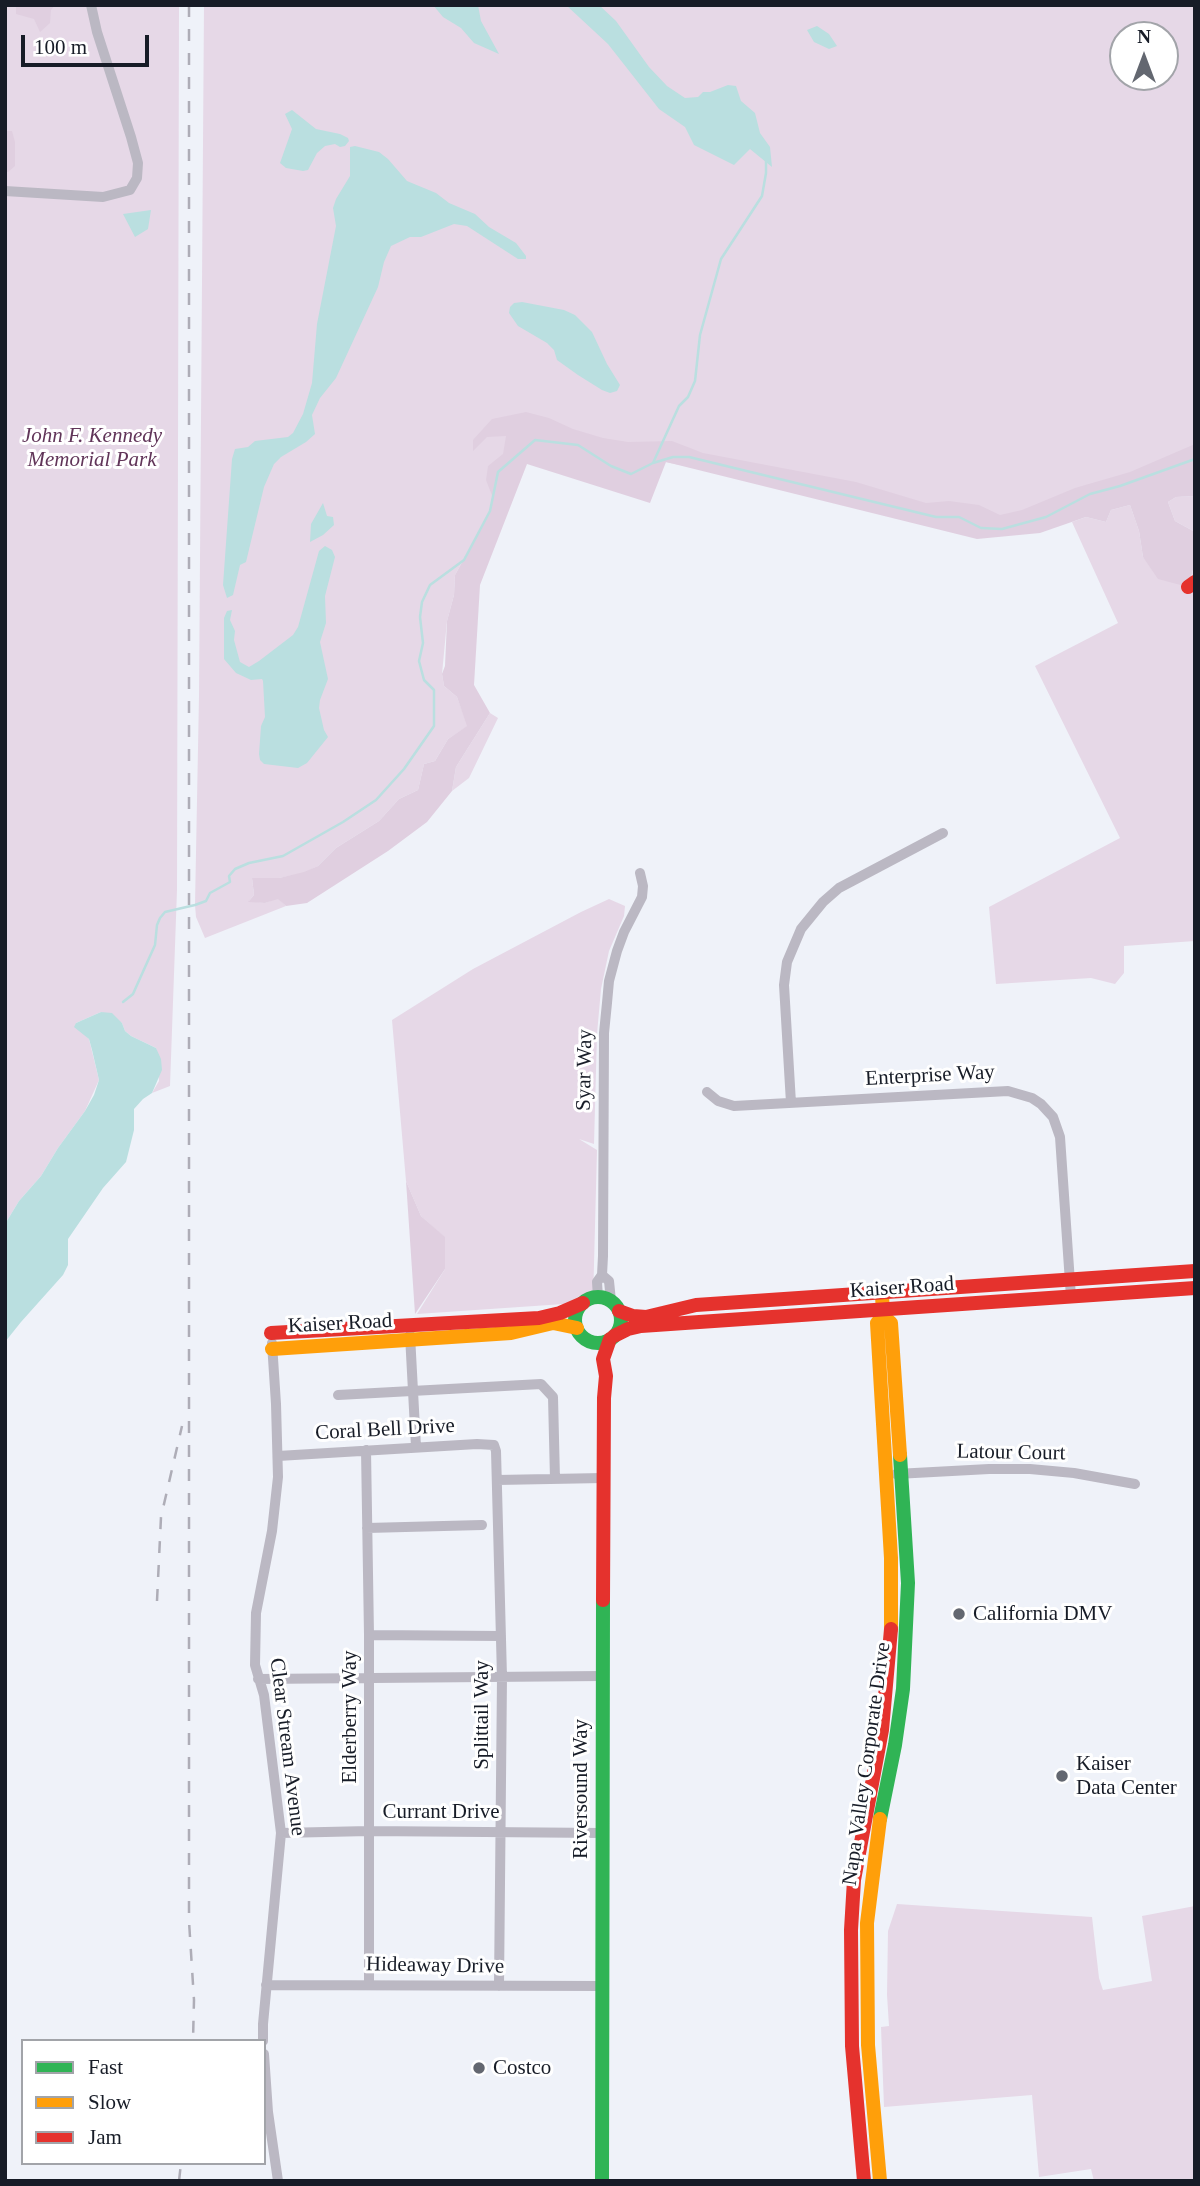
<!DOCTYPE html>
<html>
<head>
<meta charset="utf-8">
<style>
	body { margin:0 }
	#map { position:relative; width:1200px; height:2186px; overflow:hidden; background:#eff2f9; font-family:"Times New Roman",serif }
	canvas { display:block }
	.frame { position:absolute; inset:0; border:7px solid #171c27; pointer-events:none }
	.legend { position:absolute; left:21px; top:2039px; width:245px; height:126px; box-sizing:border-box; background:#fff; border:2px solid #a2a4a9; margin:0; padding:9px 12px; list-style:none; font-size:21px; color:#171c27 }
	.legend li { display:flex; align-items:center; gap:14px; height:35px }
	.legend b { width:35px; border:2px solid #a2a4a9 }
	.north { position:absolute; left:1109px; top:21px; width:70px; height:70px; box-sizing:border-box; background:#fff; border:2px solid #a2a4a9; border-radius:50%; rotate:0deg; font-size:19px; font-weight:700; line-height:28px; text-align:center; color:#171c27 }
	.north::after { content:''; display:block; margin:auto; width:24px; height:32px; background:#636770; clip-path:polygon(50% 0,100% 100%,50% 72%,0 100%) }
	.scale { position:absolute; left:21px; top:35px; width:128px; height:32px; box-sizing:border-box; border:4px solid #171c27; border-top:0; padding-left:9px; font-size:21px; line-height:24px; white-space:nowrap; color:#171c27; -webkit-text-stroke:5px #fff; paint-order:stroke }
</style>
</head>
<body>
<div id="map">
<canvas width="1200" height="2186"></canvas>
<div class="frame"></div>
<ul class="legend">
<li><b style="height:9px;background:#30b455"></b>Fast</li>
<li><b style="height:9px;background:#ff9f0a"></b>Slow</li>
<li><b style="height:9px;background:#e5322d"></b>Jam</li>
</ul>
<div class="north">N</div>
<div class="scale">100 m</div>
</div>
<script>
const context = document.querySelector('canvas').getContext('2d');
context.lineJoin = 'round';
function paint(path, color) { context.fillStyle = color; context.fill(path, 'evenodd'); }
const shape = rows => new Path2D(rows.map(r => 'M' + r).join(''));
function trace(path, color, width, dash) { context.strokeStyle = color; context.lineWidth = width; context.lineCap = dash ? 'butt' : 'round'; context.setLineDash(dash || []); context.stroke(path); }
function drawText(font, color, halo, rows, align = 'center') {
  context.font = font + ' "Times New Roman",serif'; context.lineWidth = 6; context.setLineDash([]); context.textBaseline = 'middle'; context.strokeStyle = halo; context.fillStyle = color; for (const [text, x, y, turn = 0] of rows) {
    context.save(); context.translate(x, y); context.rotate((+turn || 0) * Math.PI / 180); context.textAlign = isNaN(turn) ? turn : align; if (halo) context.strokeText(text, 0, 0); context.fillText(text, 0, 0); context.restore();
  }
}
paint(shape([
	[5,5,179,5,177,890,170,1086,152,1093,159,1081,156,1048,131,1036,125,1031,122,1023,101,1012,76,1023,89,1039,99,1080,85,1111,58,1148,41,1176,19,1201,5,1224],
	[204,5,1195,5,1195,459,1020,523,911,510,578,445,498,472,490,511,455,575,454,595,447,621,442,674,444,686,457,697,468,726,448,739,435,761,424,764,418,790,399,799,379,821,336,848,318,866,304,873,279,878,252,878,254,895,249,901,265,903,278,898,286,906,205,938,196,917,195,905,199,696],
	[1123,35,1165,35,1165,77,1123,77],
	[1195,496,1195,532,1175,521,1168,502,1176,497],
	[1130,505,1139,531,1143,557,1188,587,1195,563,1195,941,1124,946,1124,973,1115,984,1091,978,996,984,989,907,1120,838,1035,666,1118,623,1072,522,1086,517,1106,522,1111,510],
	[490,713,498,718,469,778,452,791,456,767],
	[609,899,625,906,624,916,609,951,601,989,597,1034,594,1144,579,1139,597,1150,593,1302,417,1314,445,1269,445,1238,421,1216,406,1181,392,1020,473,969,581,912],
	[897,1904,1092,1917,1099,1978,1103,1990,1152,1981,1142,1916,1195,1906,1195,2181,1094,2181,1091,2169,1039,2177,1032,2095,884,2107,881,2027,889,2026,887,1995,888,1931]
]), '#e6d8e7');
paint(shape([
	[16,5,55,5,51,10,50,23,40,32,34,19,16,14],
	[5,131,12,131,15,142,15,166,8,172,5,172],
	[526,412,549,418,573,429,603,438,628,442,672,441,703,453,856,482,926,503,949,501,979,505,1000,515,1022,510,1075,488,1130,472,1195,444,1195,496,1176,497,1168,502,1175,521,1195,532,1195,563,1188,587,1158,579,1143,557,1139,531,1130,505,1111,510,1106,522,1086,517,1040,533,977,539,666,462,650,503,527,464,480,585,474,685,490,713,456,767,452,791,427,822,388,851,307,903,286,906,278,899,265,903,248,902,254,895,252,878,279,878,304,872,318,866,336,848,379,821,399,799,418,790,424,764,435,761,448,739,467,726,457,697,444,686,442,674,445,666,447,621,454,595,455,575,490,511,493,498,486,480,488,466,503,454,506,436,487,437,473,451,473,440,492,419],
	[406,1181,421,1216,445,1237,445,1269,415,1314]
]), '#e0cfe0');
paint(shape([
	[433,5,478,5,481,21,499,54,474,43,461,28,443,17],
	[566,5,599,5,616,21,649,67,667,86,685,98,698,97,703,92,710,92,728,85,736,86,741,101,755,113,760,133,770,147,772,167,750,149,734,165,694,145,685,127,659,109,608,44],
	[817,26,829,34,837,46,829,49,814,42,807,30],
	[292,110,316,129,340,134,348,138,349,141,345,146,340,147,335,144,325,146,317,153,308,170,303,171,286,168,280,163,292,129,285,114],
	[355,146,379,152,388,159,407,181,436,193,449,203,475,214,489,227,516,243,526,256,526,259,518,259,467,226,454,224,421,237,410,237,391,246,384,262,378,287,336,378,320,398,312,415,315,434,306,442,281,457,274,464,264,487,246,562,240,565,233,595,227,598,223,585,232,459,235,449,248,447,255,441,288,437,293,433,303,414,312,383,317,324,336,226,333,208,336,199,350,176,350,147],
	[151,210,148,229,135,237,123,214],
	[522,302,564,310,575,315,592,332,607,364,620,385,617,391,610,393,602,390,578,375,557,360,554,350,547,343,518,326,509,313,510,307,514,303],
	[323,503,327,516,333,517,334,525,323,535,310,542,311,524],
	[325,546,332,550,335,557,325,596,326,623,320,642,328,679,320,700,319,708,324,730,328,737,307,763,298,768,264,764,260,760,259,754,261,726,265,717,263,681,262,679,251,680,236,673,224,659,224,618,227,611,232,610,230,620,235,631,234,640,240,662,249,667,259,661,293,635,298,627,319,551],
	[101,1012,112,1013,122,1023,125,1031,131,1036,156,1048,161,1059,162,1070,152,1093,143,1099,134,1109,134,1130,126,1162,103,1188,68,1239,68,1265,63,1275,21,1322,5,1342,5,1224,19,1201,41,1176,58,1148,85,1111,94,1095,99,1080,92,1050,89,1039,74,1027,76,1023]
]), '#badfe0');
trace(shape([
	[653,463,679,406,688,397,695,381,700,335,721,259,762,196,766,173,766,160],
	[123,1002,133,994,137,985,155,945,157,925,160,918,165,912,195,905,206,901,210,893,230,882,229,876,235,869,249,863,283,856,343,822,376,800,404,769,434,726,434,690,424,680,419,661,423,643,420,617,422,602,430,585,464,560,490,511,498,472,535,440,578,445,611,466,631,474,653,463,673,457,689,457,936,517,959,517,981,528,1002,529,1046,517,1090,494,1120,486,1195,459]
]), '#badfe0', 2.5);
trace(shape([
	[5,191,103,197,130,190,137,178,138,163,131,137,97,32,91,5],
	[707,1092,718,1101,734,1106,1008,1091,1032,1098,1041,1104,1053,1117,1060,1137,1071,1297],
	[791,1103,784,985,787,962,801,929,823,902,839,888,943,833],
	[602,1275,609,1281,611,1301],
	[598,1297,597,1282,602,1275,603,1256,604,1033,607,1003,609,981,617,951,624,932,642,897,643,886,640,873],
	[410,1335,416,1447],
	[338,1395,541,1384,553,1397,555,1479],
	[366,1450,369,1635,369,1984],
	[278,1456,477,1444,494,1445,496,1451,502,1677,499,1986],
	[896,1474,989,1469,1030,1469,1074,1473,1135,1484],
	[497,1480,603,1478],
	[367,1528,482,1525],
	[369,1635,501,1636],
	[258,1679,602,1676],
	[281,1833,369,1831,601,1833],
	[266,1985,603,1986],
	[263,2041,263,2024,281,1833,264,1695,255,1665,256,1613,272,1531,278,1477,276,1404,272,1343],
	[264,2054,268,2112,278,2181]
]), '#bbb8c3', 10);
trace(shape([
	'575 1320a23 23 0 1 1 46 0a23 23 0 1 1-46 0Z',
	[880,1819,895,1745,903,1689,908,1583,900,1455],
	[602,2181,603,1600]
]), '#30b455', 14);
trace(shape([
	[882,1294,883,1316,877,1323,891,1558,891,1629],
	[883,1316,891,1323,900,1455],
	[272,1349,511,1333,553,1323,577,1328],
	[880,1819,867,1923,868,2045,880,2181]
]), '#ff9f0a', 14);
trace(shape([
	[1188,587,1195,582],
	[619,1311,633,1316,646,1317,696,1305,1195,1271],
	[271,1333,539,1318,560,1313,583,1303],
	[614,1336,628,1329,641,1326,1195,1288],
	[603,1600,604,1398,606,1376,603,1359,610,1339],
	[864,2181,852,2046,851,1930,854,1880,882,1730,891,1629]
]), '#e5322d', 14);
trace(shape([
	[189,5,189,1921,194,2000,193,2041],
	[157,1601,161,1517,182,1426],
	[179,2181,181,2163]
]), '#aeadb7', 2.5, [12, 12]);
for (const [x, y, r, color] of [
	[959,1614,7,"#636770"],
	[1062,1776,7,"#636770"],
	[479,2068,7,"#636770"]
]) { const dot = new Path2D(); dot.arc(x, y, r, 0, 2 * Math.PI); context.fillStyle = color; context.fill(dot); trace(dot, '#fff', 2.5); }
drawText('italic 21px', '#613559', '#fff', [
	["John F. Kennedy",92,436],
	["Memorial Park",92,460]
]);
drawText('21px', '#171c27', '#fff', [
	["Syar Way",585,1070,-89],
	["Enterprise Way",930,1076,-3],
	["Kaiser Road",902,1288,-4],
	["Kaiser Road",340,1324,-3],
	["Coral Bell Drive",385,1430,-3],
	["Latour Court",1011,1453,1],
	["Splittail Way",482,1715,-90],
	["Elderberry Way",350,1717,-90],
	["Clear Stream Avenue",287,1747,83],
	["Napa Valley Corporate Drive",867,1764,-82],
	["Riversound Way",581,1789,-90],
	["Currant Drive",441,1812],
	["Hideaway Drive",435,1966,1]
]);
drawText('21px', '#171c27', '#fff', [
	["California DMV",973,1614],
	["Kaiser",1076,1764],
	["Data Center",1076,1788],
	["Costco",493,2068]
], 'left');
</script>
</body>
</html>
